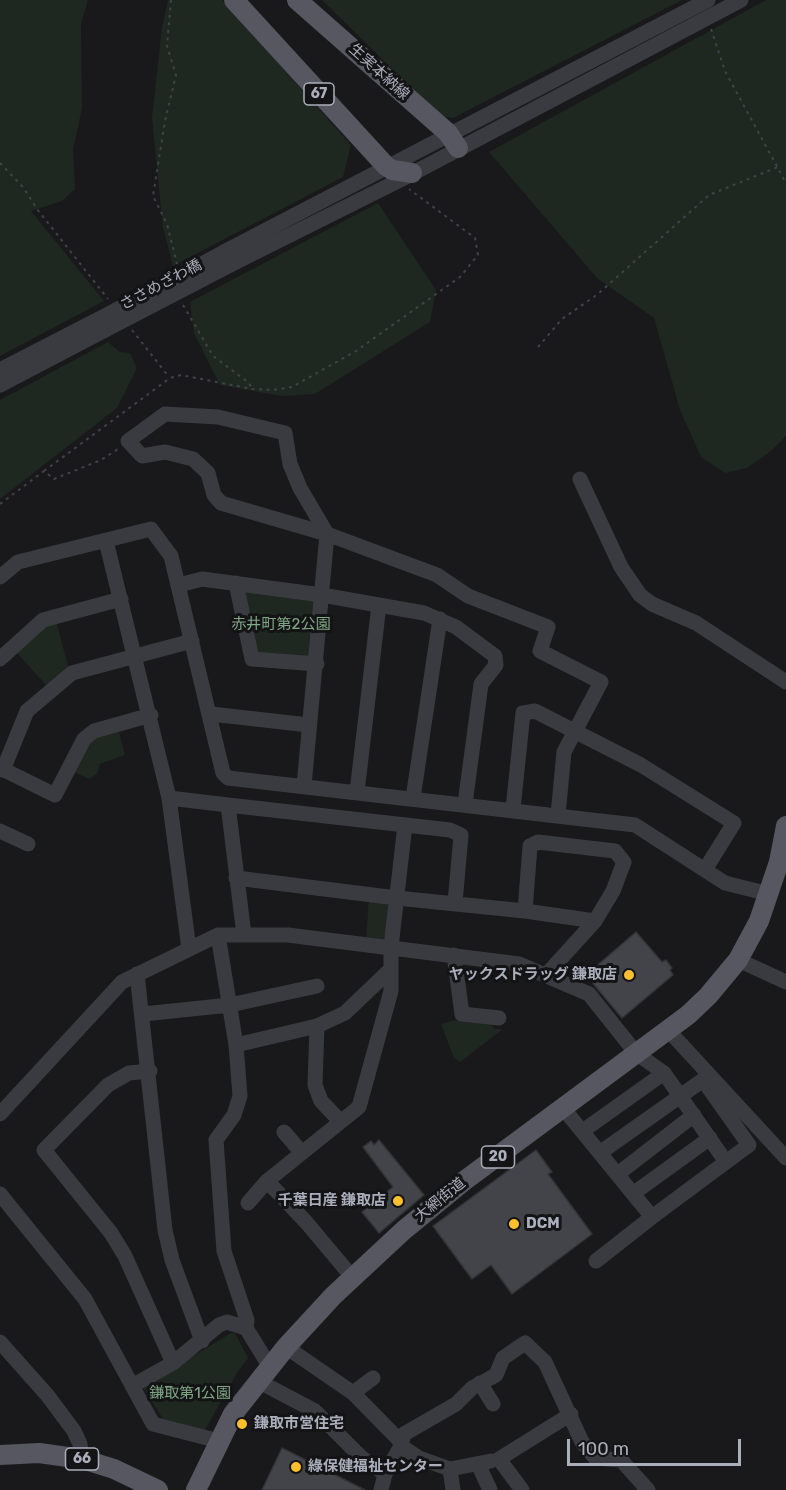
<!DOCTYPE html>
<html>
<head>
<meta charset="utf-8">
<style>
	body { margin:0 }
	#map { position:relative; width:786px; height:1490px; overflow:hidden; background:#19191c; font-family:Rubik,sans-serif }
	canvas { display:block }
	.scale { position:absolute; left:567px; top:1439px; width:174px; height:27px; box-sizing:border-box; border:3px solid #abafbc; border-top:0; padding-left:8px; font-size:18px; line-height:21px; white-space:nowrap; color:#abafbc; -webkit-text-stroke:4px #141417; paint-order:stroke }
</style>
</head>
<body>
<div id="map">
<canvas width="786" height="1490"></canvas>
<div class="scale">100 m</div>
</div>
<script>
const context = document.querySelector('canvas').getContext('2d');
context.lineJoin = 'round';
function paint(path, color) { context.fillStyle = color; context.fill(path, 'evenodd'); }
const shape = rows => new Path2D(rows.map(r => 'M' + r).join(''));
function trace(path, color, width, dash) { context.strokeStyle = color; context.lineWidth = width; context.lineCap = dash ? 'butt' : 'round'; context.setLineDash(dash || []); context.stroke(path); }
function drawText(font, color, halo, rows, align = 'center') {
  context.font = font + ' Rubik,"Noto Sans JP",sans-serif'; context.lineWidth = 6; context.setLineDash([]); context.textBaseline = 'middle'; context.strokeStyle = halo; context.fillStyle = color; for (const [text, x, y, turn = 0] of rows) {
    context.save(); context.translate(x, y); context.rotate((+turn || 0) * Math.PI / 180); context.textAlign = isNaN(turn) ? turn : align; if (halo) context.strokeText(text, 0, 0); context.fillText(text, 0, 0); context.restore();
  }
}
paint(shape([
	[0,0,88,0,81,24,82,108,73,150,75,189,62,201,31,211,104,301,0,356],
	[168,0,222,0,351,145,343,177,173,266,163,228,152,118,162,27],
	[322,0,682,0,453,118,440,116],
	[766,0,786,0,786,436,771,451,747,468,725,473,701,457,680,410,654,318,597,278,489,152],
	[378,203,436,290,430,322,315,394,281,396,220,385,194,333,190,302],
	[108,342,120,352,130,353,137,368,117,408,0,499,0,400],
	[244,588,316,599,312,659,257,653],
	[56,621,69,669,48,687,15,651,46,624],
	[118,728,125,755,100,764,97,774,89,779,72,771,86,742],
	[369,898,389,901,388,938,383,942,366,940],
	[457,1020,488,1021,495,1029,503,1029,460,1062,454,1058,441,1024],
	[231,1333,235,1333,248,1358,237,1373,205,1430,163,1419,143,1387]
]), '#1e2720');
const building = shape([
	[636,932,662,962,666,960,672,968,670,970,673,975,622,1018,586,975,636,932],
	[379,1140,424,1195,379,1233,362,1212,393,1187,363,1147,371,1141,374,1145,379,1140],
	[536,1150,552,1172,548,1174,592,1234,512,1294,491,1265,472,1279,433,1226,536,1150],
	[282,1448,365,1490,262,1490,282,1448]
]);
paint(building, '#434449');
trace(building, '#333338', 1.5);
trace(shape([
	[171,0,167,46,176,75,165,121,153,196,167,224,177,264],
	[711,29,725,71,786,183],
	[0,163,23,187,37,209,108,299],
	[183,305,213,356,249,383,252,389],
	[132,330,169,377],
	[538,347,562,319,598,294,709,195,778,167],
	[44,471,170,378,181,375,252,389,273,390,292,387,356,351,460,277,478,255,475,238,409,189],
	[0,504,44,471,54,479,101,460,118,449]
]), '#404248', 2, [3, 4.5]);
trace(shape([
	[224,252,708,0],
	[230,265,402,179,741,0],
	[0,370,99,319],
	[0,385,105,330],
	[580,479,621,567,640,595,652,604,696,623,786,682],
	[106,541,169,798,189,949],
	[0,577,18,562,151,529,171,556,223,773,228,778,635,825,725,883,769,894],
	[236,583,252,659,317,664],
	[179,585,202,579,322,595,424,613,456,627,495,656,496,665,481,684,465,804],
	[0,659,43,620,121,599],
	[211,714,309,725],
	[0,768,55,795,84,739,94,731,151,715],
	[3,770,27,711,72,673,192,641],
	[304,786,327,534,300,488,290,464,285,433,218,417,165,414,128,441,142,456,165,452,193,459,208,473,214,495,221,503,327,534,437,575,468,596,548,627,540,651,601,682,564,752,558,815],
	[357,792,379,605],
	[169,798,228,805],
	[413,798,440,619],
	[513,809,523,713,535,711,641,765,734,823,706,868],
	[0,831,28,844],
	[236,878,397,898,525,911,595,921],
	[525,911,530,846,538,842,615,851,624,862,613,891,595,921,546,975],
	[218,935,236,1045,240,1096,234,1115,216,1140,224,1251,247,1320,246,1328],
	[244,935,228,805,450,830,461,835,455,903],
	[454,955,462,1014,499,1018],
	[738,960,786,982],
	[137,974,165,1230,172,1260,202,1341],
	[143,1014,230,1005,317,986],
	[317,1026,315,1085,321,1101,340,1121],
	[668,1030,786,1158],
	[236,1045,317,1026,345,1013,391,969],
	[150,1071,129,1073,108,1085,44,1150,111,1233,125,1256,173,1363],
	[0,1114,122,982,218,935,288,935,519,964,589,994,636,1053,664,1073,726,1162,652,1217,563,1108],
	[584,1130,664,1073],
	[284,1132,302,1153],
	[601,1152,703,1080,749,1145,726,1162],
	[619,1173,694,1115],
	[267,1181,306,1222,353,1278],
	[634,1193,710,1138],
	[0,1194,85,1299,153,1424,219,1441],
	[248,1203,267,1181,359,1107,391,991,391,947,405,825],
	[596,1261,652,1217],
	[0,1342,48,1396,74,1431,80,1444,82,1459],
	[286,1347,353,1393,373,1378],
	[258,1381,315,1411,361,1457,385,1474],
	[480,1383,493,1404],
	[132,1386,173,1363,219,1325,227,1322,246,1328,270,1367],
	[353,1393,401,1442],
	[401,1446,419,1458,450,1469,491,1461],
	[478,1464,490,1490],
	[450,1469,453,1490],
	[381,1490,385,1474,401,1446,404,1434,456,1404,472,1388,496,1375,503,1358,525,1343,545,1362,582,1442,595,1458,621,1460,648,1490],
	[522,1490,499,1459,571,1414]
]), '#3a3b41', 15);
trace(shape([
	[234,0,386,166,392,170,412,173],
	[297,0,448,133,458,148],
	[0,1455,39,1453,82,1459,114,1469,158,1490],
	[196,1490,233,1414,286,1347,333,1296,404,1230,464,1181,688,1015,708,996,738,960,759,921,779,862,786,826]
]), '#565760', 20);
trace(shape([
	[99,319,224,252],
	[105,330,230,265]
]), '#3a3b41', 15);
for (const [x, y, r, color] of [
	[629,975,6,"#ffbf2e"],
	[398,1201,6,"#ffbf2e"],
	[514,1224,6,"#ffbf2e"],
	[242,1424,6,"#ffbf2e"],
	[296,1467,6,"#ffbf2e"]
]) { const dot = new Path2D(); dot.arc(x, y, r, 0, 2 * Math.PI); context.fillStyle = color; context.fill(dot); trace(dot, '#141417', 2); }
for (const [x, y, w] of [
	[319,94,30],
	[498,1157,33],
	[82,1459,33]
]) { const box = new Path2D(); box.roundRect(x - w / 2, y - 11, w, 22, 4.5); context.fillStyle = '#141417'; context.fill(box); trace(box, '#abafbc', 1.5); }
drawText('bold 14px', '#abafbc', null, [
	["67",319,94],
	["20",498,1157],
	["66",82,1459]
]);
drawText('15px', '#abafbc', '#141417', [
	["生実本納線",379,72,42],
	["ささめざわ橋",161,285,-28],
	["大網街道",440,1200,-39]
]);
drawText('15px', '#80a884', '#141417', [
	["赤井町第2公園",281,625],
	["鎌取第1公園",190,1394]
]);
drawText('bold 15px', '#abafbc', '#141417', [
	["ヤックスドラッグ 鎌取店",617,975,"right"],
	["千葉日産 鎌取店",386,1201,"right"],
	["DCM",526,1224],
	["鎌取市営住宅",254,1424],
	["綠保健福祉センター",308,1467]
], 'left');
</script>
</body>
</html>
